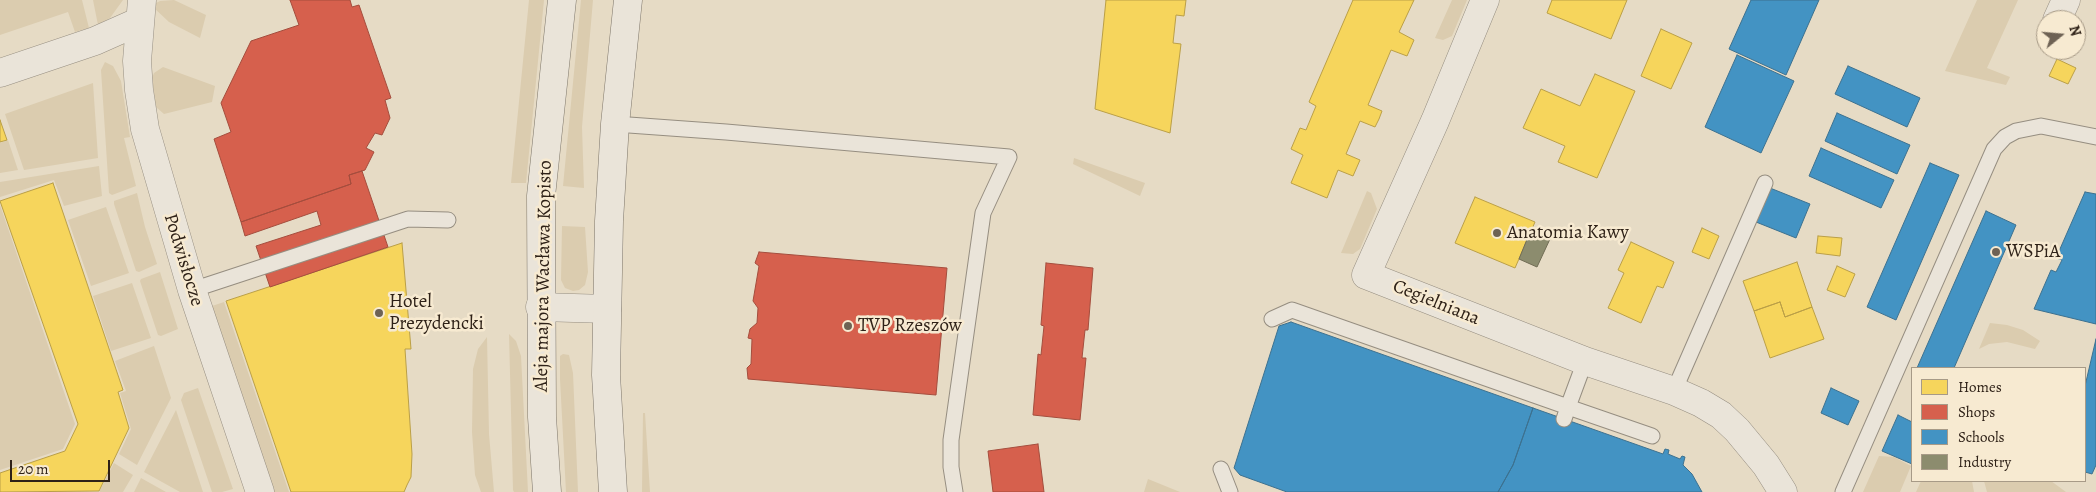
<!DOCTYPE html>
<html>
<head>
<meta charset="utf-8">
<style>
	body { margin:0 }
	#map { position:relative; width:2096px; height:492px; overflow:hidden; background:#e6dbc5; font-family:Alegreya,serif }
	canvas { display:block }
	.legend { position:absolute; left:1911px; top:367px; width:175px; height:115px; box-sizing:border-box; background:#f7ead1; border:1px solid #a79a87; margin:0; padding:6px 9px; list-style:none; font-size:15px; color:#2e2117 }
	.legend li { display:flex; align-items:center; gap:10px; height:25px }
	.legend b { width:25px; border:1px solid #a79a87 }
	.north { position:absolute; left:2036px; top:10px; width:50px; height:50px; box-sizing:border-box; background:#f7ead1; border:1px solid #a79a87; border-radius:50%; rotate:73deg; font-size:14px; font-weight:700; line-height:20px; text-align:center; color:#2e2117 }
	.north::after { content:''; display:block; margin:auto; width:18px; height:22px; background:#6e6254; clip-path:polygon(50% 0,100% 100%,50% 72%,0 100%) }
	.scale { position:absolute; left:10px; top:460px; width:100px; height:22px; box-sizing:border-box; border:2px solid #2e2117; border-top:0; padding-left:6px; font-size:15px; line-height:18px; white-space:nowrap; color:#2e2117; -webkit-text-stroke:4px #f7ead1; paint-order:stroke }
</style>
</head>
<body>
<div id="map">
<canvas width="2096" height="492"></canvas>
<ul class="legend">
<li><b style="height:14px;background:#f6d55c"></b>Homes</li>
<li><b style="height:14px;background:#d6604d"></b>Shops</li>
<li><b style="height:14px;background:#4393c3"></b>Schools</li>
<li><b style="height:14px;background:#8c8c6e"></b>Industry</li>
</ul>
<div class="north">N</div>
<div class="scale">20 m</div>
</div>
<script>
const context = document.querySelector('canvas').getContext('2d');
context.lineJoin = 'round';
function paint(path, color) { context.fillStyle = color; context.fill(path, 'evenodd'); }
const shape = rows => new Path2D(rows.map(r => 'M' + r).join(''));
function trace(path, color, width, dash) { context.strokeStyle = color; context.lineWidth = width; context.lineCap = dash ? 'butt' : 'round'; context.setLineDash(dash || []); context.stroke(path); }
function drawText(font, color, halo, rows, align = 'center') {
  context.font = font + ' Alegreya,serif'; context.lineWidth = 5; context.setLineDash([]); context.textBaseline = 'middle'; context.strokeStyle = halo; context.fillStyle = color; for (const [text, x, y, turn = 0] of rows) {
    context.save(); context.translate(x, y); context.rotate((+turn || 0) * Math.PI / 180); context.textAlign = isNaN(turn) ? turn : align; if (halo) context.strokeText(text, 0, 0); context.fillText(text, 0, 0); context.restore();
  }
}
paint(shape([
	[0,0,82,0,89,28,75,32,68,12,0,35],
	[93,0,123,0,110,18,98,25],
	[174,0,206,15,200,38,169,22,154,8,156,3,160,1],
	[529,0,544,0,526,183,511,183],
	[581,0,593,0,582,127,584,188,563,186],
	[1452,0,1467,0,1452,36,1443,40,1435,38],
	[1977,0,2018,0,1987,68,2010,77,2006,85,1945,71],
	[105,62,113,66,121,81,130,137,124,138,136,186,112,195,109,193,101,70],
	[163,67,215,86,212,102,164,114,156,107,152,78,154,73],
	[93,83,98,158,24,170,5,114],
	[8,140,18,170,0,173,0,143],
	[1074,158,1145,183,1140,196,1073,164],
	[99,166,102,196,64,206,54,180,0,197,0,182],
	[1367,191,1371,193,1377,209,1360,249,1353,254,1341,253],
	[137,193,145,227,157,264,139,272,136,271,114,204,114,201],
	[0,205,75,424,63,449,0,470],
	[106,207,129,273,91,286,68,220],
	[562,226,585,227,588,272,585,285,579,290,573,291,565,288,561,280],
	[160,272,178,329,161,336,158,335,140,281,141,279],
	[132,283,151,338,111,351,93,296],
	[224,302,289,492,272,492,209,307],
	[1990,323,2007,325,2023,330,2040,341,2035,349,2007,342,1989,344,1979,349],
	[509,334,516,341,521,356,528,492,514,492,513,490],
	[487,337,489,434,494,492,481,492,475,475,472,432,473,369,478,349],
	[154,346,171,398,137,465,119,454,131,429,120,393,126,391,115,361],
	[563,354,569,355,573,373,578,492,566,492,560,379,560,356],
	[198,388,233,489,222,492,212,492,181,400,184,393],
	[176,410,203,492,180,492,144,472],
	[643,413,645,413,650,492,642,492],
	[1879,456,1894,457,1911,466,1900,492,1863,492],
	[114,463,133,475,123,492,99,492],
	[141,478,166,492,134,492],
	[1148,479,1180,492,1144,492],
	[1921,481,1972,481,1974,492,1916,492],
	[1984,481,2051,481,2066,492,1987,492]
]), '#dbccaf');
const homes = shape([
	[1106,0,1186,0,1184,16,1176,15,1173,43,1181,44,1170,133,1095,109,1106,0],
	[1353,0,1414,0,1399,32,1414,40,1407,56,1391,50,1368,105,1382,111,1379,119,1375,127,1360,121,1346,154,1360,160,1353,176,1338,170,1327,198,1291,183,1303,155,1291,149,1300,128,1306,130,1316,106,1309,102,1353,0],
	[1552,0,1627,0,1611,39,1547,13,1552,0],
	[1661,29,1692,43,1671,89,1641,76,1661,29],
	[2057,59,2076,68,2068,84,2049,76,2057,59],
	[1595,74,1635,91,1597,178,1558,162,1565,146,1523,128,1541,89,1580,106,1595,74],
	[0,120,7,140,0,142,0,120],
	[53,183,123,390,118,392,129,428,99,491,0,492,0,473,65,451,78,424,0,201,53,183],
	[1475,197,1535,222,1515,268,1455,243,1475,197],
	[1702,228,1719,236,1709,259,1692,252,1702,228],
	[1818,236,1842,238,1840,256,1816,253,1818,236],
	[1631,242,1674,262,1663,288,1657,286,1641,323,1608,308,1624,273,1618,270,1631,242],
	[402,243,411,349,405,349,412,454,411,477,407,485,404,492,291,492,226,301,402,243],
	[1797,262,1812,307,1785,317,1780,302,1754,311,1743,281,1797,262],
	[1837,266,1855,274,1845,297,1827,290,1837,266],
	[1780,302,1785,317,1812,307,1824,339,1770,358,1754,311,1780,302]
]);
paint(homes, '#f6d55c');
trace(homes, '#ba9f47', 1);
const shops = shape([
	[290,0,350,0,352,7,359,5,391,98,385,100,390,118,382,135,375,133,366,148,374,152,365,170,349,175,351,184,241,222,214,139,231,132,221,103,251,41,299,25,290,0],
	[362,171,388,247,270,287,256,246,321,225,317,211,245,236,241,222,351,184,349,175,362,171],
	[759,252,947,268,936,395,748,379,747,368,751,364,752,339,748,338,750,329,757,323,758,308,753,301,759,266,755,263,759,252],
	[1046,263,1093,268,1088,330,1085,330,1082,358,1086,358,1080,420,1033,415,1038,354,1041,355,1044,326,1041,325,1046,263],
	[1038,444,1044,492,993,492,988,451,1038,444]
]);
paint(shops, '#d6604d');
trace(shops, '#a44d3d', 1);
const schools = shape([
	[1751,0,1819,0,1786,75,1729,49,1751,0],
	[1737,55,1794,81,1761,153,1705,127,1737,55],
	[1848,66,1920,98,1907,127,1835,94,1848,66],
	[1837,113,1910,145,1897,174,1825,141,1837,113],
	[1821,148,1894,180,1881,208,1809,176,1821,148],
	[1930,163,1959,175,1896,320,1867,307,1930,163],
	[1770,188,1810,204,1796,238,1756,222,1770,188],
	[2085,192,2096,194,2096,324,2034,309,2051,270,2056,272,2062,260,2056,258,2085,192],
	[1986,211,2016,225,1954,368,1917,368,1986,211],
	[1291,322,1533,408,1513,465,1498,492,1287,492,1240,475,1234,468,1279,326,1291,322],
	[2096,339,2096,465,2092,474,2085,472,2085,386,2096,339],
	[1831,388,1859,401,1848,425,1821,413,1831,388],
	[1533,408,1663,454,1665,449,1669,450,1668,454,1680,459,1682,456,1685,457,1683,465,1692,474,1702,492,1498,492,1513,465,1533,408],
	[1898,415,1912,422,1912,464,1882,451,1898,415]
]);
paint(schools, '#4393c3');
trace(schools, '#3d718f', 1);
const industry = shape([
	[1530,232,1550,239,1537,267,1519,259,1530,232]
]);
paint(industry, '#8c8c6e');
trace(industry, '#706c54', 1);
const lane = shape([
	[615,124,726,132,1009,157,983,213,951,440,951,467,955,492],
	[192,290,408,219,448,220],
	[1272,319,1292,310,1568,407,1564,419],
	[1585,361,1568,407,1652,436],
	[1674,391,1765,183],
	[1221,469,1230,492],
	[1843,492,1994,149,2005,137,2016,131,2041,126,2096,137]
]);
const street = shape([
	[142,0,137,61,139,90,145,129,192,290,260,492],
	[1485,0,1435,121,1366,275,1585,361,1674,391,1701,403,1721,415,1737,430,1766,465,1783,492],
	[2057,20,2066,0],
	[0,73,95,41,140,21],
	[540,307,607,309]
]);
const secondary = shape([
	[547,492,542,417,541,196,562,0],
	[613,492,606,375,609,221,615,124,628,0]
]);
trace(lane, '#968e81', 17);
trace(street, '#968e81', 29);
trace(secondary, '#7d7569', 29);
trace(lane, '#eae4d9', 15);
trace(street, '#eae4d9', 28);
trace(secondary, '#eae4d9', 28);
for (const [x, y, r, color] of [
	[1497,233,5,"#6e6254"],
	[1996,252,5,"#6e6254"],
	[379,313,5,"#6e6254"],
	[848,326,5,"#6e6254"]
]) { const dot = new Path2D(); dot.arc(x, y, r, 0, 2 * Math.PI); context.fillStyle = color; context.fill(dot); trace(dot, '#f7ead1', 2); }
drawText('19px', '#2e2117', '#f7ead1', [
	["Anatomia Kawy",1507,233],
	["WSPiA",2006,252],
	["Hotel",389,302],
	["Prezydencki",389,324],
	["TVP Rzeszów",858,326]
], 'left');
drawText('19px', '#2e2117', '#f7ead1', [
	["Podwisłocze",183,260,73],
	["Aleja majora Wacława Kopisto",544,276,-89],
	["Cegielniana",1436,303,22]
]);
</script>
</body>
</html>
